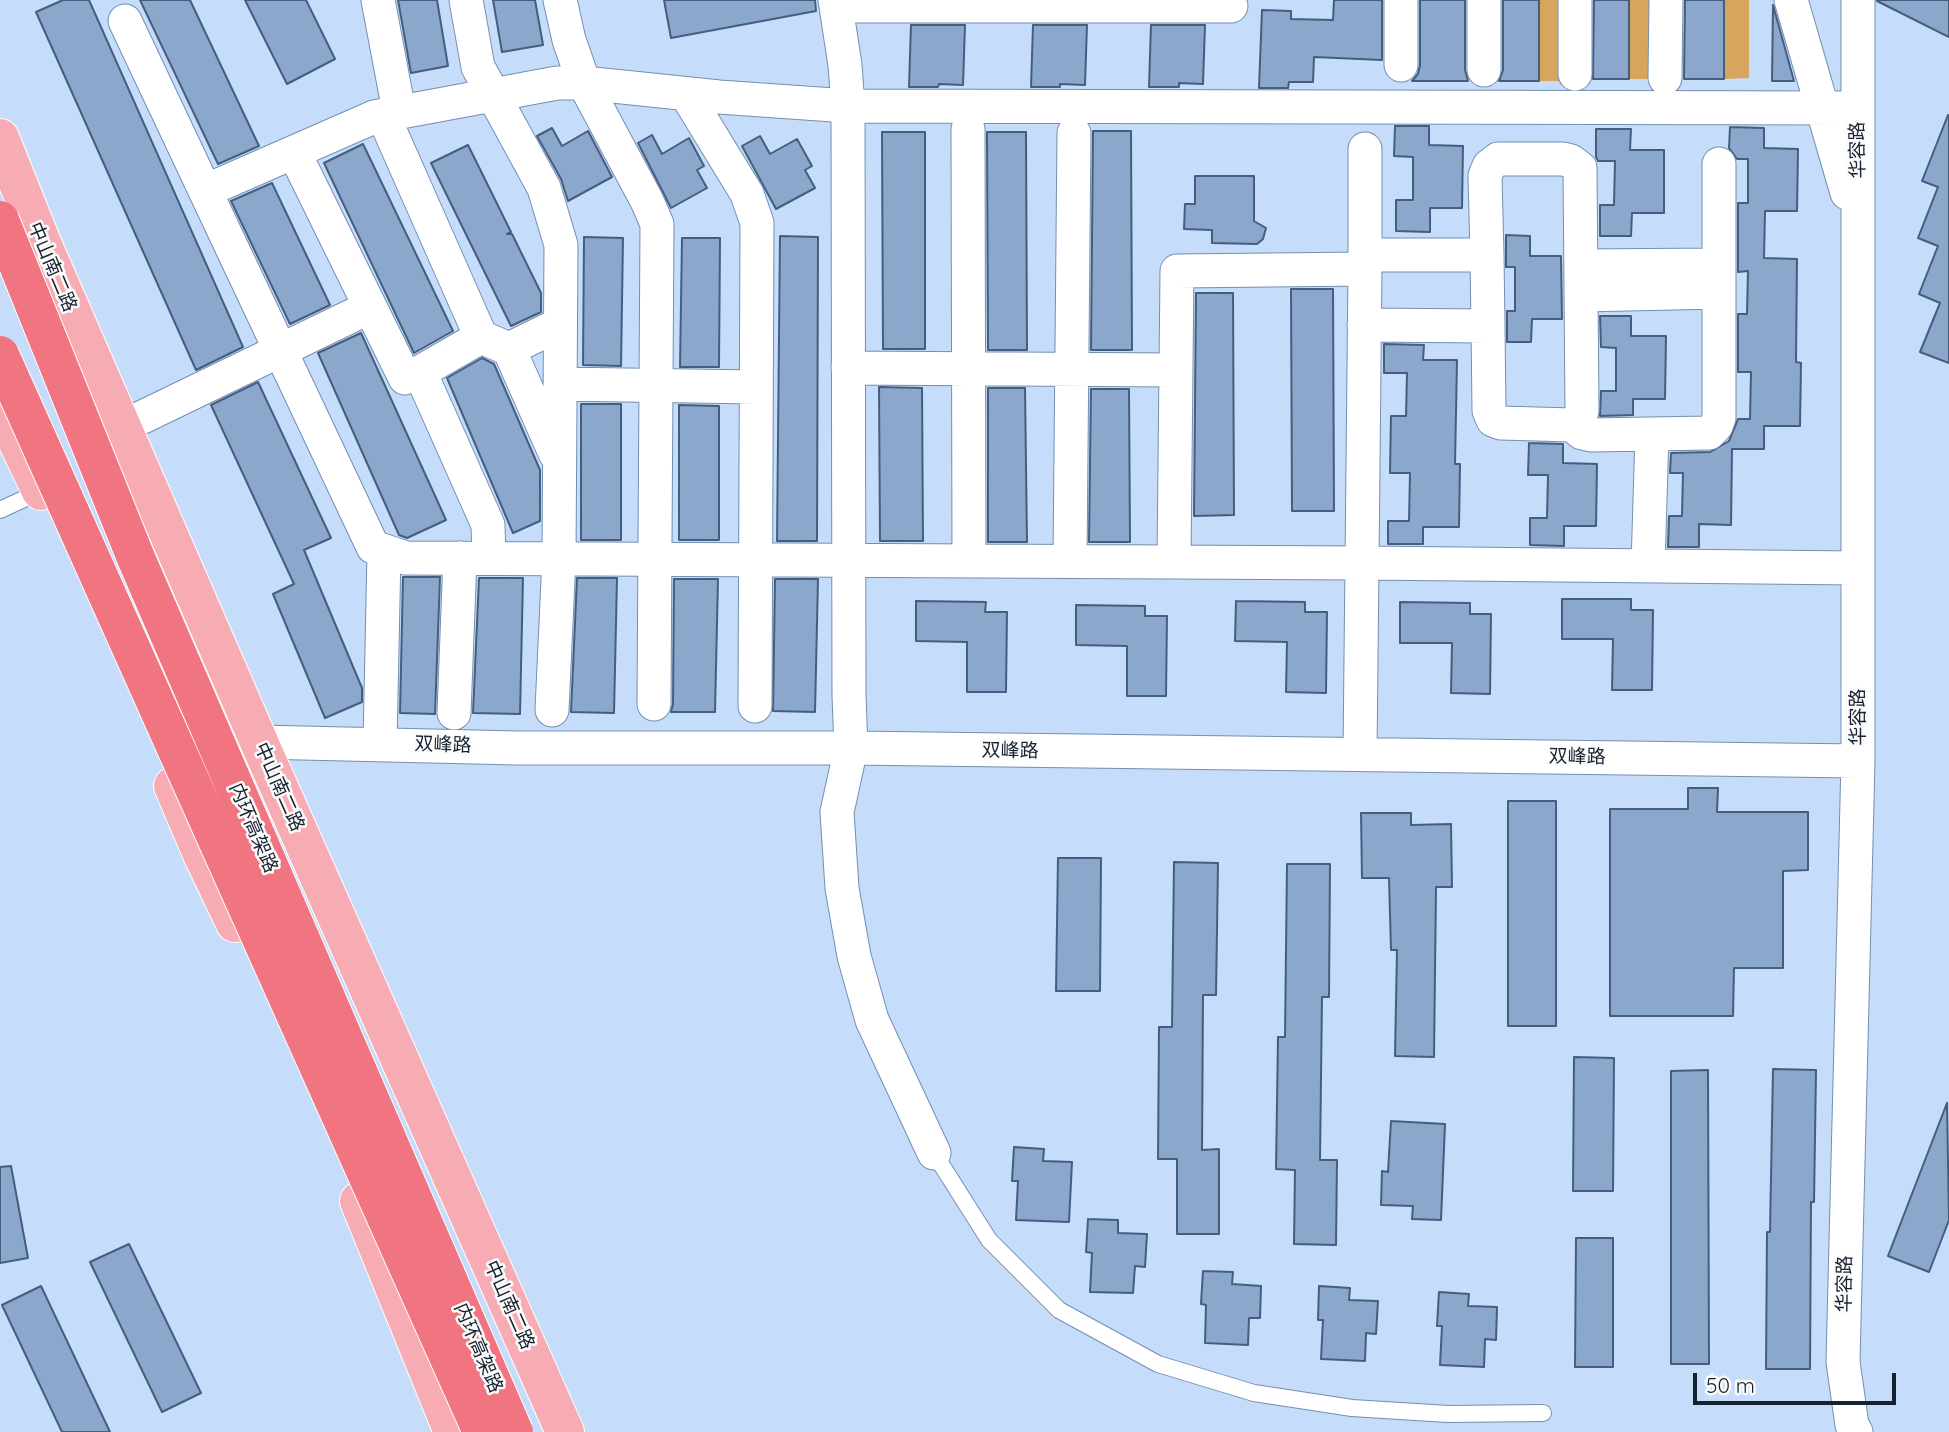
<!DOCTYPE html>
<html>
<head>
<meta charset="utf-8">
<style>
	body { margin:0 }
	#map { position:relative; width:1949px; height:1432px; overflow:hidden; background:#c5dcfb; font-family:Quicksand,sans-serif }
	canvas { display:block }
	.scale { position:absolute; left:1693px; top:1373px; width:203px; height:32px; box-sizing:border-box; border:4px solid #172230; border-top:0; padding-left:9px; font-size:21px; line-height:24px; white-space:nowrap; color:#172230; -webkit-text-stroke:5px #fbfbfb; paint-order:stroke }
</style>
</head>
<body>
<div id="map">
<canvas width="1949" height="1432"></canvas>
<div class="scale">50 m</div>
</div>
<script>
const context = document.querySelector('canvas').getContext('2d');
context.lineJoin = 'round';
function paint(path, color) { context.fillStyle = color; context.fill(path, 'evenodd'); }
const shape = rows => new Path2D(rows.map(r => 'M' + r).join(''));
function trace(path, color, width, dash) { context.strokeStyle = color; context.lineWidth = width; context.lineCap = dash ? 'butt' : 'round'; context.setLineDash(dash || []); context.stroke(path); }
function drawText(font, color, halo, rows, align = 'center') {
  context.font = font + ' Quicksand,"Noto Sans SC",sans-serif'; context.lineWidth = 5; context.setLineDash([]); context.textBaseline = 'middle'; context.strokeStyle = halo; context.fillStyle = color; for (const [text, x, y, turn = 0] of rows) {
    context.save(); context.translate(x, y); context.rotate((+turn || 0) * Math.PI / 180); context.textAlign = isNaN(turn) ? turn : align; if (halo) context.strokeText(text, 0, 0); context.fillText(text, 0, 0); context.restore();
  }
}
paint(shape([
	[1539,0,1563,0,1562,81,1539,81],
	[1629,0,1656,0,1655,79,1629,79],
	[1724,0,1749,0,1749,78,1724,79]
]), '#d7a55e');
const building = shape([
	[63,0,89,0,243,347,196,370,36,12,63,0],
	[140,0,190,0,259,146,218,164,140,0],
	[245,0,306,0,335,59,287,84,245,0],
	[398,0,437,0,448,66,411,73,398,0],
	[493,0,535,0,543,45,502,52,493,0],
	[664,0,815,0,816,11,671,38,664,0],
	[1334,0,1382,0,1382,60,1314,57,1313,82,1289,82,1288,88,1259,88,1262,10,1291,11,1291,19,1333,20,1334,0],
	[1420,0,1465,0,1465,70,1468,81,1412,81,1418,74,1420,65,1420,0],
	[1503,0,1539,0,1539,81,1499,81,1503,70,1503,0],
	[1594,0,1629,0,1629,79,1593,79,1594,0],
	[1685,0,1724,0,1724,79,1684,79,1685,0],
	[1877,0,1949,0,1949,37,1877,1,1877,0],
	[1773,5,1794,81,1772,81,1773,5],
	[911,25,965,25,963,85,939,84,938,87,909,87,911,25],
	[1033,25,1087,25,1085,85,1060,84,1060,87,1031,87,1033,25],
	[1151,25,1205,25,1203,84,1179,83,1179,87,1149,87,1151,25],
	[1948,115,1949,116,1949,363,1920,352,1940,303,1919,294,1938,246,1918,238,1938,187,1922,181,1948,115],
	[1395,126,1429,126,1429,145,1463,146,1462,208,1430,208,1430,232,1396,231,1396,200,1413,200,1413,157,1394,156,1395,126],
	[1730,127,1764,128,1764,148,1798,149,1797,211,1765,211,1764,258,1797,259,1796,362,1801,363,1800,426,1764,426,1764,449,1732,449,1731,525,1699,524,1699,547,1668,547,1669,516,1682,516,1683,473,1670,473,1671,453,1710,452,1729,441,1738,419,1750,419,1751,372,1738,372,1738,314,1747,314,1748,271,1738,272,1738,203,1748,203,1748,159,1737,159,1729,148,1730,127],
	[552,128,562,146,588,131,612,177,568,201,561,179,537,136,552,128],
	[1596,129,1631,129,1630,150,1664,150,1664,213,1632,213,1631,236,1600,236,1600,205,1614,205,1615,161,1598,161,1596,157,1596,129],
	[1093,131,1131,131,1132,350,1091,350,1093,131],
	[882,132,925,132,925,349,883,349,882,132],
	[987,132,1026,132,1027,350,988,350,987,132],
	[652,135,662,154,689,138,704,166,697,170,707,188,671,208,638,143,652,135],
	[760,136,770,154,797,139,812,166,805,170,815,188,776,209,742,146,760,136],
	[363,144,453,331,414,353,324,163,363,144],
	[468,145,511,232,507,234,512,234,541,293,541,312,511,326,431,163,468,145],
	[1195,176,1254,176,1254,221,1266,228,1263,239,1257,244,1212,243,1212,230,1184,229,1185,204,1195,204,1195,176],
	[272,183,330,305,290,324,231,201,272,183],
	[1506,235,1530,236,1530,256,1561,256,1562,319,1532,319,1531,342,1507,342,1507,311,1515,311,1515,267,1506,267,1506,235],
	[780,236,818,237,817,541,777,541,780,236],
	[584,237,623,238,621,366,583,365,584,237],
	[682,238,720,238,719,367,680,367,682,238],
	[1291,289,1333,289,1334,511,1292,511,1291,289],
	[1196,293,1233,293,1234,515,1194,516,1196,293],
	[1600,316,1631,316,1631,336,1666,336,1665,399,1633,399,1633,415,1600,416,1601,391,1616,391,1616,348,1601,347,1600,316],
	[361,333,446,520,407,538,399,535,318,353,361,333],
	[1384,344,1424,345,1423,360,1457,360,1455,464,1460,464,1459,527,1423,527,1423,544,1388,544,1388,521,1409,521,1410,473,1390,473,1391,416,1406,416,1407,373,1384,373,1384,344],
	[482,358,494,364,540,470,540,521,513,533,447,378,482,358],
	[258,382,331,538,304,550,362,688,362,702,325,718,273,594,294,584,211,405,258,382],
	[879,387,922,388,923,541,880,541,879,387],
	[988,388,1025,388,1027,542,988,542,988,388],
	[1091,389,1129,389,1130,542,1089,542,1091,389],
	[581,404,621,404,621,540,581,540,581,404],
	[679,405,719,406,719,540,679,540,679,405],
	[1529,443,1563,444,1563,463,1597,464,1596,526,1564,526,1564,546,1530,545,1530,518,1547,518,1548,475,1528,475,1529,443],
	[403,577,440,577,435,714,400,713,403,577],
	[479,578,523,578,520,714,473,713,479,578],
	[577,578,617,578,614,713,571,712,577,578],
	[674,579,718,579,715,712,671,712,673,704,674,579],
	[775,579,818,579,815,712,773,711,775,579],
	[1562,599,1631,599,1631,610,1653,610,1652,690,1612,690,1613,639,1562,639,1562,599],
	[916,601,986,602,985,612,1007,612,1006,692,967,692,967,642,916,641,916,601],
	[1236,601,1305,602,1305,612,1327,612,1326,693,1286,692,1287,642,1235,641,1236,601],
	[1400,602,1470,603,1470,614,1491,614,1490,694,1451,693,1452,643,1400,643,1400,602],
	[1076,605,1145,606,1145,616,1167,616,1166,696,1127,696,1127,646,1076,645,1076,605],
	[1688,788,1718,788,1717,812,1808,812,1808,870,1783,871,1783,968,1734,968,1733,1016,1610,1016,1610,809,1688,809,1688,788],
	[1508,801,1556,801,1556,1026,1508,1026,1508,801],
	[1361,813,1411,813,1411,825,1451,824,1452,887,1436,887,1434,1057,1395,1056,1397,950,1391,950,1389,878,1362,878,1361,813],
	[1058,858,1101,858,1100,991,1056,991,1058,858],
	[1174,862,1218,863,1216,995,1203,995,1202,1150,1219,1149,1219,1234,1177,1234,1177,1159,1158,1159,1159,1027,1172,1027,1174,862],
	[1287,864,1330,864,1329,997,1322,997,1320,1160,1337,1160,1336,1245,1294,1244,1295,1170,1276,1169,1278,1037,1285,1037,1287,864],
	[1574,1057,1614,1058,1613,1191,1573,1191,1574,1057],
	[1773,1069,1816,1070,1814,1202,1811,1202,1810,1369,1766,1369,1767,1232,1770,1232,1773,1069],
	[1708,1070,1709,1364,1671,1364,1671,1071,1708,1070],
	[1947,1103,1949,1220,1929,1272,1888,1256,1947,1103],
	[1391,1121,1445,1124,1441,1220,1412,1219,1413,1206,1381,1205,1382,1171,1388,1172,1391,1121],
	[1014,1147,1044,1149,1043,1161,1072,1162,1069,1222,1016,1220,1018,1181,1012,1181,1014,1147],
	[11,1166,28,1258,0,1263,0,1167,11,1166],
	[1088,1219,1118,1220,1118,1233,1147,1234,1145,1267,1135,1266,1133,1293,1090,1292,1092,1253,1086,1252,1088,1219],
	[1576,1238,1613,1238,1613,1367,1575,1367,1576,1238],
	[129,1244,201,1393,162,1412,90,1262,129,1244],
	[1203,1271,1233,1272,1232,1284,1261,1286,1260,1318,1249,1318,1248,1345,1205,1343,1206,1305,1201,1304,1203,1271],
	[41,1286,110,1432,62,1432,2,1305,41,1286],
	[1319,1286,1350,1288,1349,1300,1378,1301,1376,1334,1366,1333,1365,1361,1321,1359,1323,1320,1318,1320,1319,1286],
	[1439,1292,1469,1294,1468,1306,1497,1307,1496,1340,1485,1339,1484,1367,1440,1365,1442,1326,1437,1326,1439,1292]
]);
paint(building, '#8ba7cb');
trace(building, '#455e7f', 2);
const lane = shape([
	[0,510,41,491],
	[934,1153,989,1240,1059,1310,1158,1364,1254,1393,1352,1408,1448,1414,1543,1413]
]);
const street = shape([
	[378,0,399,111],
	[466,0,478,67,544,188,561,245,559,558,552,710],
	[560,0,569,40,584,83,647,201,657,224,654,704],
	[835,0,845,65,848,106,849,696,851,748,837,812,842,888,854,956,872,1020,934,1153],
	[1401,0,1401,65],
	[1484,0,1484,70],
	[1791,0,1847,193],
	[836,6,1231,6],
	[125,21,373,547,406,558,1362,563,1360,754],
	[1575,74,1575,0],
	[1665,78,1666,0],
	[686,94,747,194,757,223,755,706],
	[383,115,481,337,420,372],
	[968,129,969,560],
	[294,152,405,378,420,372,488,525,489,558],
	[205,191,374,117,557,83,584,83,719,97,848,106,1857,108],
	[1487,255,1485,176,1489,166,1498,159,1563,159,1571,161,1580,168,1582,411,1579,419,1572,425,1501,423,1493,420,1489,411,1488,326],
	[1581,266,1719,265],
	[1365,269,1365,149],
	[1582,295,1719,292],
	[1364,325,1488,326,1487,255,1365,255],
	[481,337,509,349,555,453],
	[509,349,560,324],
	[848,368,1176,370],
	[560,384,756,387],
	[1572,425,1582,433,1591,435,1709,433,1716,426,1719,418,1719,164],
	[122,427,370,307],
	[1070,560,1074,133],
	[1174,561,1177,271,1365,269,1362,563,1857,568],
	[1648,566,1652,434],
	[454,713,460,558],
	[380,743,384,553],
	[237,748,259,742,517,748,851,748,1858,761],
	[1856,1432,1852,1425,1843,1362,1858,761,1858,0]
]);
const primary = shape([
	[0,138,42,243,259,742,565,1432],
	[0,405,41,491],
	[173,786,202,854,235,923],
	[359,1201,453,1432]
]);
trace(lane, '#748fb2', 18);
trace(street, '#748fb2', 35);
trace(primary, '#fff', 40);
trace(lane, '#fff', 16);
trace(street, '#fff', 33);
trace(primary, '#f7acb3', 38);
const highwayBridge = shape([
	[0,220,136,558,514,1432],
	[0,355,482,1432]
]);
trace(highwayBridge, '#fff', 40, []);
trace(highwayBridge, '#f17481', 38);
drawText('19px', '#172230', '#fbfbfb', [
	["华容路",1858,150,-91],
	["中山南二路",52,267,67],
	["华容路",1858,717,-90],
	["双峰路",443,745,2],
	["双峰路",1010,751,1],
	["双峰路",1577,757,1],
	["中山南二路",279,787,66],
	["内环高架路",253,828,67],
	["华容路",1845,1284,-89],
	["中山南二路",509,1305,66],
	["内环高架路",478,1348,67]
]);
</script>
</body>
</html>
